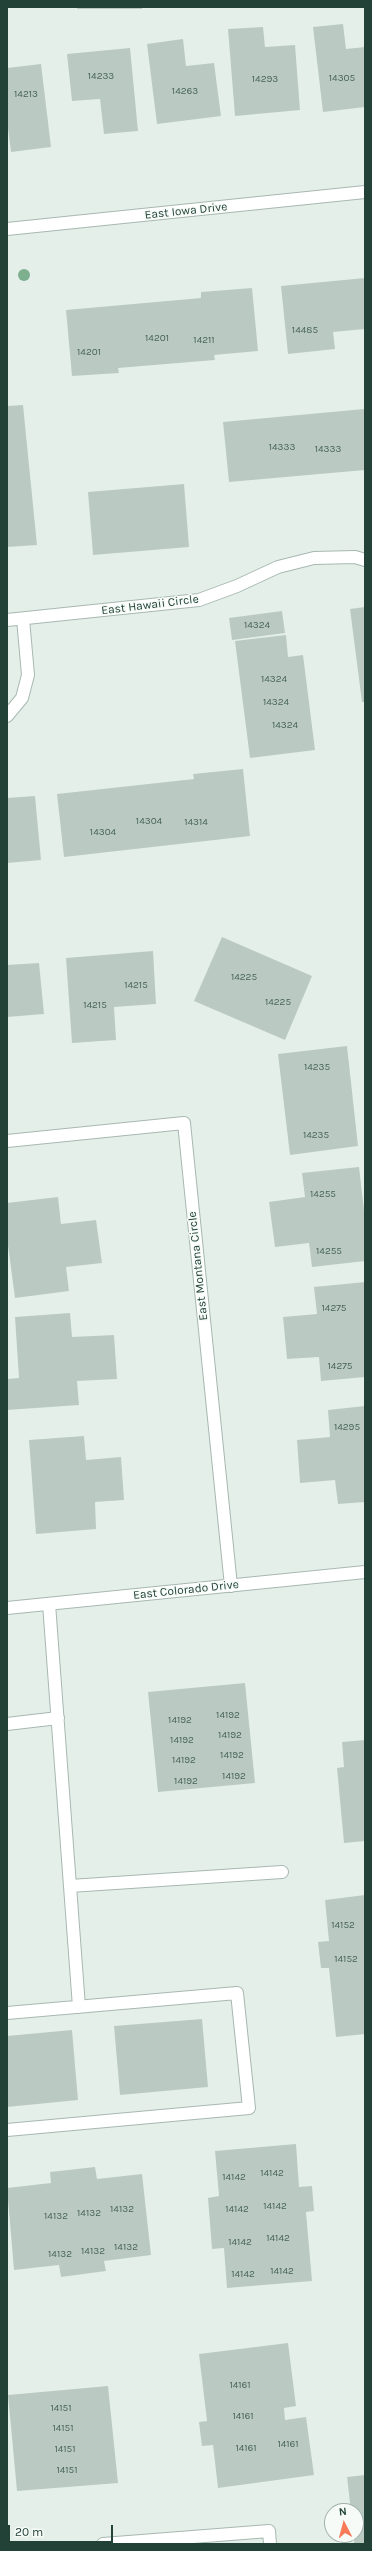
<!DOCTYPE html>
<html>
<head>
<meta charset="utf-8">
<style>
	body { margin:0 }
	#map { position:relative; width:372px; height:2551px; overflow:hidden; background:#e5efea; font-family:Karla,sans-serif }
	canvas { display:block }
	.frame { position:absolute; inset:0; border:8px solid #224238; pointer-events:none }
	.north { position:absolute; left:324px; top:2503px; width:40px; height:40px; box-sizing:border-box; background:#f6fbf8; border:1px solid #a1b1ab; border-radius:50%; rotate:354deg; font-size:11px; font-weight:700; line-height:16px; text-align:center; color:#224238 }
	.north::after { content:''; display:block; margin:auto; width:14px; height:18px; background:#f97a58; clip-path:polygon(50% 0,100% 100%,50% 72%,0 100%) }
	.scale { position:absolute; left:8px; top:2525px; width:105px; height:18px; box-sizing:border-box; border:2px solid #224238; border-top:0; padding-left:5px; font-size:12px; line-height:14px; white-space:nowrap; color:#224238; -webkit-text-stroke:3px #f6fbf8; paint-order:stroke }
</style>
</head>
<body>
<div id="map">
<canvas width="372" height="2551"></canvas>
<div class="frame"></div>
<div class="north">N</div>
<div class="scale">20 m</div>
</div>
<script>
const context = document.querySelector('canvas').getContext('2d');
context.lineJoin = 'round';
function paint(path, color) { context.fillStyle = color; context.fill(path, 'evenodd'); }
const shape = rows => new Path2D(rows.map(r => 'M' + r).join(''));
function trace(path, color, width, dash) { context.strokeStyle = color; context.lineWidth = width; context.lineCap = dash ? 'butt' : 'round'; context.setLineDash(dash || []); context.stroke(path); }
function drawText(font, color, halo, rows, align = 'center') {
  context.font = font + ' Karla,sans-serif'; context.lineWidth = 3; context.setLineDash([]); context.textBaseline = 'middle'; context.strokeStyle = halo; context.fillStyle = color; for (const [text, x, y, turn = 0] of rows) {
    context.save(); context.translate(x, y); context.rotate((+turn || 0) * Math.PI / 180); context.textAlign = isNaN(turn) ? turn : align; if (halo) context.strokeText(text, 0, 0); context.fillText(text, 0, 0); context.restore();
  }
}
paint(shape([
	[77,7,142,7,142,9,77,9],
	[343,24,346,49,365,47,365,107,323,112,313,27],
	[263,27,265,47,295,45,300,110,235,116,228,29],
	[183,39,186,66,214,63,221,116,157,124,147,44],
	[130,48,138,131,104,134,100,99,72,101,67,54],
	[41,64,51,147,11,152,7,120,7,68],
	[365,278,365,329,333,332,335,349,288,354,281,286],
	[252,288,258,351,214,355,215,360,118,368,119,373,72,376,66,310,201,298,201,292],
	[23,405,37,545,7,547,7,406],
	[364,409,365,470,229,482,223,422],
	[184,484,189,547,93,555,88,492],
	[365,607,365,702,362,702,350,609],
	[282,611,285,633,232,640,229,618],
	[286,635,288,657,303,655,315,750,250,758,235,641],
	[243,769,250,836,64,857,57,794,194,779,193,774],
	[35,796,41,860,7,863,7,798],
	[222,937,312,976,285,1040,194,1001],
	[153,951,156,1004,114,1007,116,1040,72,1043,66,958],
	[39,963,44,1014,7,1017,7,965],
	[347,1046,358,1146,290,1155,278,1054],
	[359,1167,365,1219,365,1261,312,1267,309,1243,275,1247,269,1202,305,1197,302,1173],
	[58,1197,61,1224,96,1220,102,1263,66,1267,69,1291,15,1298,7,1238,7,1203],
	[365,1282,365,1377,321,1381,319,1357,287,1359,283,1317,317,1314,314,1287],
	[70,1313,72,1337,114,1335,117,1379,77,1381,79,1405,7,1410,7,1379,19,1378,15,1317],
	[365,1406,365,1502,338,1504,335,1480,300,1483,297,1440,330,1437,328,1410],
	[84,1436,86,1460,121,1457,124,1500,95,1502,96,1529,36,1534,29,1440],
	[245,1683,255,1783,158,1792,148,1692],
	[365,1740,365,1841,344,1843,337,1768,344,1767,342,1742],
	[365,1895,365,2034,336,2037,329,1968,321,1968,318,1942,329,1941,325,1900],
	[202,2019,208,2087,120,2095,114,2026],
	[72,2030,78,2100,7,2107,7,2036],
	[296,2144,299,2187,312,2186,314,2211,306,2212,312,2281,227,2288,224,2248,212,2249,208,2198,219,2196,215,2151],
	[95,2167,97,2179,142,2174,151,2255,104,2261,106,2271,61,2277,59,2265,14,2270,7,2188,51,2183,50,2172],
	[288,2343,296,2406,284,2408,285,2420,306,2417,314,2475,218,2488,213,2445,202,2446,199,2422,207,2421,199,2354],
	[108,2386,118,2483,17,2491,8,2395],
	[365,2475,365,2544,354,2544,356,2511,351,2511,347,2477]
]), '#bacac3');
const minor = shape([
	[7,229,365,192],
	[7,620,199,600,237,586,278,567,314,558,355,557,365,560],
	[7,716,22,698,28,675,23,619],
	[7,1141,184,1123,231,1586],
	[49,1604,79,2007],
	[7,1608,365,1572],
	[7,1724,58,1718],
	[70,1886,282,1872],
	[7,2013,237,1993,249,2108,7,2130],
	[103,2544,269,2531,270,2544]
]);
trace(minor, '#a7b8b1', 14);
trace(minor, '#fff', 12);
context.fillStyle = '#7eb090';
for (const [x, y] of [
	[24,275]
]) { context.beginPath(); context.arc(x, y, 6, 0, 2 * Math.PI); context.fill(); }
drawText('10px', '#48645b', null, [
	["14233",101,76],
	["14305",342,78],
	["14293",265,79],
	["14263",185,91],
	["14213",26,94],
	["14485",305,330],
	["14201",157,338],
	["14211",204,340],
	["14201",89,352],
	["14333",282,447],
	["14333",328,449],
	["14324",257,625],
	["14324",274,679],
	["14324",276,702],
	["14324",285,725],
	["14304",149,821],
	["14314",196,822],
	["14304",103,832],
	["14225",244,977],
	["14215",136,985],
	["14225",278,1002],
	["14215",95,1005],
	["14235",317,1067],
	["14235",316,1135],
	["14255",323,1194],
	["14255",329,1251],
	["14275",334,1308],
	["14275",340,1366],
	["14295",347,1427],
	["14192",228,1715],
	["14192",180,1720],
	["14192",230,1735],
	["14192",182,1740],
	["14192",232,1755],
	["14192",184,1760],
	["14192",234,1776],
	["14192",186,1781],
	["14152",343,1925],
	["14152",346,1959],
	["14142",272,2173],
	["14142",234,2177],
	["14142",275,2206],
	["14132",122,2209],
	["14142",237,2209],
	["14132",89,2213],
	["14132",56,2216],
	["14142",278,2238],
	["14142",240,2242],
	["14132",126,2247],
	["14132",93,2251],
	["14132",60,2254],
	["14142",282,2271],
	["14142",243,2274],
	["14161",240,2385],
	["14151",61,2408],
	["14161",243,2416],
	["14151",63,2428],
	["14161",288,2444],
	["14161",246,2448],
	["14151",65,2449],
	["14151",67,2470]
]);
drawText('12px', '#224238', '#f6fbf8', [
	["East Iowa Drive",186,211,-6],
	["East Hawaii Circle",150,605,-7],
	["East Montana Circle",198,1266,-96],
	["East Colorado Drive",186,1590,-6]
]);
</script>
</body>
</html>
